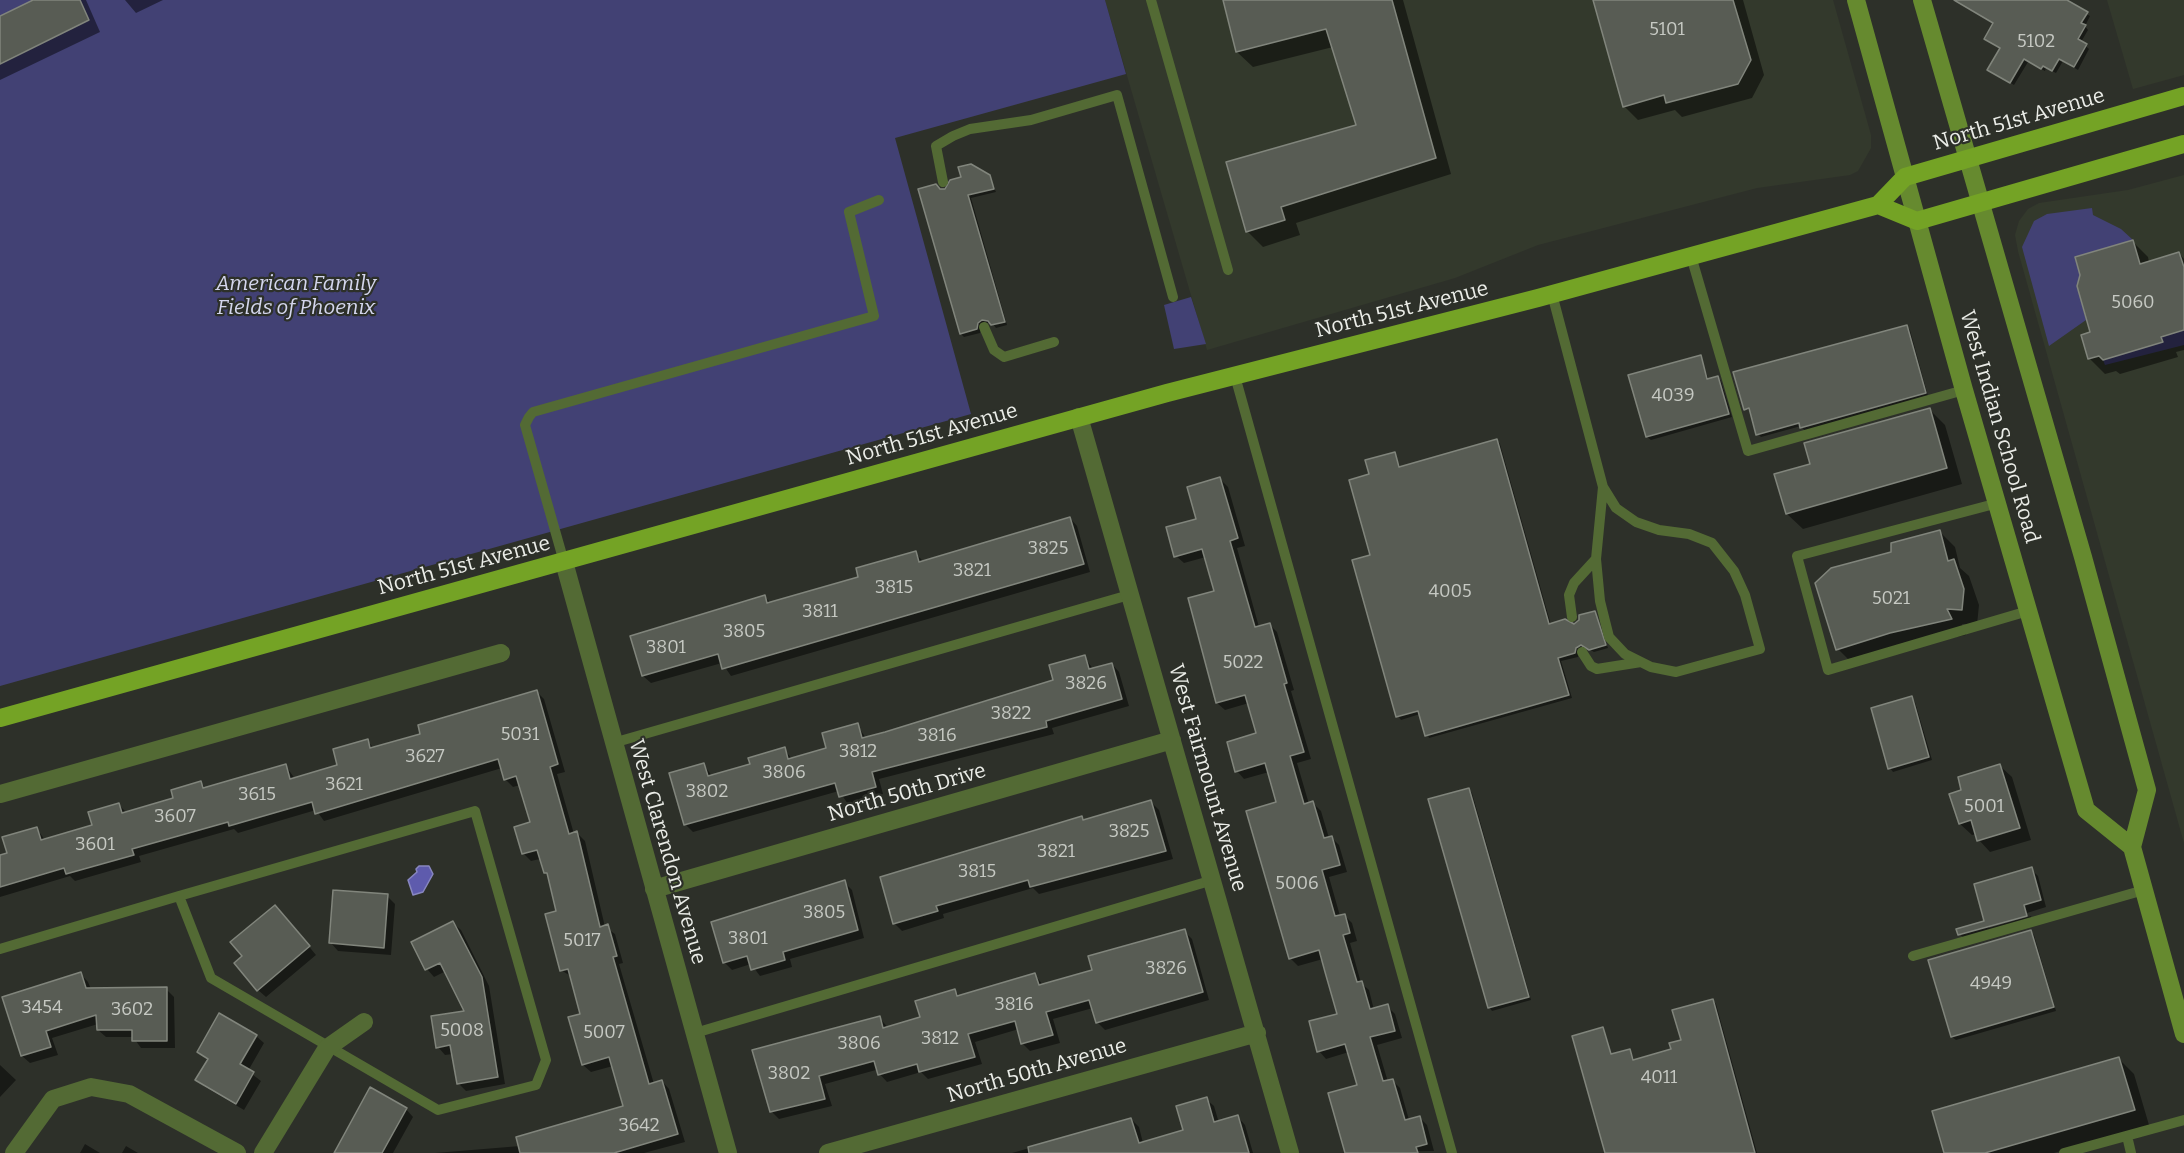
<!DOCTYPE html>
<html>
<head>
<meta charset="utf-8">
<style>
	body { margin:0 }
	canvas { display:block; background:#2d3029 }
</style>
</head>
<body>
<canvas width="2184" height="1153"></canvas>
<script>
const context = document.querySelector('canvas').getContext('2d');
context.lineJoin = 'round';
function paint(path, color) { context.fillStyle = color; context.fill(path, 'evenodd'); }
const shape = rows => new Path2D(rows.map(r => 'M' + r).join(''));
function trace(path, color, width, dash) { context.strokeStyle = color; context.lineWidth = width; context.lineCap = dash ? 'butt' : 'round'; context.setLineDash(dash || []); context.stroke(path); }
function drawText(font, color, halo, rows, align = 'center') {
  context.font = font + ' Bitter,serif'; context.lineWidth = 4.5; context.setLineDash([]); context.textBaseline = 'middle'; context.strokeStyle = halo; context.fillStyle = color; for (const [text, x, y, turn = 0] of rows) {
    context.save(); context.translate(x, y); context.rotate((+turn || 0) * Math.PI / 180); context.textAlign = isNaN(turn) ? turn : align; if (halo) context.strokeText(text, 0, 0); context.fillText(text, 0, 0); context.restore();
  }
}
paint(shape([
	[1105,0,1833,0,1871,135,1871,148,1858,171,1850,175,1757,188,1538,245,1455,278,1207,350],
	[2107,0,2184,0,2184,75,2133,89],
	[2184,175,2184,843,2018,251,2015,235,2019,221,2028,209,2039,203,2128,190]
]), '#33392c');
paint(shape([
	[0,0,1105,0,1126,74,895,138,971,414,0,686],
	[2092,208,2093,215,2121,229,2133,240,2075,257,2080,275,2077,286,2086,320,2049,346,2022,247,2034,221,2047,214],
	[1191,297,1206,344,1174,349,1164,305],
	[2184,330,2184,345,2105,365,2103,360,2163,342,2161,337]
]), '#424174');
const water = shape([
	[419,866,429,866,433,874,423,892,413,895,408,880,417,872,416,869,419,866]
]);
paint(water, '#5e5bad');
trace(water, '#8887bf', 1.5);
paint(shape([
	[38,0,86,0,100,32,0,80,0,18],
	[125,0,163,0,136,13],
	[1224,0,1403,0,1451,174,1296,223,1300,235,1263,247,1247,231,1358,126,1333,47,1253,67,1237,52],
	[1594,0,1743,0,1764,75,1752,98,1682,117,1675,110,1638,120,1624,106],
	[1976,0,2064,0,2090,16,2085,26,2088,30,2081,42,2089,49,2078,70,2063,61,2056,73,2046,68,2045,71,2028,62,2014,85,1989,70,2001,49,1986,39,1994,24],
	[989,177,996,192,971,198,1007,325,996,328,992,323,985,323,981,327,980,333,964,337,961,334,940,190],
	[2132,241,2148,257,2149,262,2179,253,2184,259,2184,350,2176,352,2178,357,2120,374,2116,371,2105,374,2089,358,2092,334],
	[1906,326,1910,330,1928,396,1805,431,1801,426,1761,437,1758,434,1752,411,1745,409],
	[1700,356,1709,380,1718,377,1721,381,1732,417,1651,440,1647,437],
	[1929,409,1945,425,1962,484,1803,529,1787,514,1776,475,1812,465],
	[1497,440,1500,444,1551,625,1574,626,1594,613,1608,648,1594,652,1585,647,1579,652,1578,657,1561,661,1572,698,1429,738,1420,714,1401,720,1398,716,1372,556,1371,475,1394,453,1401,468],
	[1220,479,1228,487,1245,546,1237,548,1259,627,1269,624,1277,632,1294,690,1291,691,1311,759,1297,763,1309,804,1313,803,1321,811,1329,838,1331,837,1339,845,1347,872,1329,877,1340,916,1344,915,1352,923,1357,941,1350,943,1361,983,1369,990,1374,1010,1387,1006,1395,1014,1402,1038,1377,1045,1388,1082,1392,1080,1400,1088,1409,1120,1419,1117,1427,1125,1434,1151,1346,1153,1359,1086,1349,1052,1326,1059,1319,1051,1338,1015,1323,959,1298,966,1290,958,1278,803,1269,772,1244,779,1237,771,1258,734,1249,703,1225,710,1217,703,1216,592,1206,557,1184,563,1176,556],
	[1070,518,1077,526,1090,572,731,676,722,663,651,683,643,676,765,597,771,603,860,578,915,553,924,562],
	[1939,531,1955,547,1960,568,1969,576,1979,605,1977,625,1962,624,1966,635,1906,648,1853,664,1838,649,1893,553],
	[1084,657,1094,670,1112,664,1119,672,1129,706,1052,728,1054,734,879,779,883,794,848,804,839,791,693,832,686,825,704,765,712,776,751,765,784,749,792,759,827,749,857,725,866,738,978,707,977,703,1055,681],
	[537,692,544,699,565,772,557,774,574,834,577,833,585,841,605,927,615,934,623,963,619,964,654,1084,662,1081,669,1089,685,1142,644,1153,435,1153,520,1146,625,1107,613,1066,591,1072,583,1065,582,1015,572,977,561,970,558,912,549,876,540,859,531,861,524,854,531,823,520,785,513,787,505,779,502,768,324,821,316,810,238,833,234,829,139,856,141,862,75,881,70,876,0,897,0,856,9,854,37,829,45,840,94,826,119,805,127,813,175,799,201,783,206,788,286,766,295,779,339,766,367,741,375,749,422,735],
	[1912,698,1915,702,1932,760,1893,772,1890,768],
	[2000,766,2012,777,2031,840,1990,852,1979,840,1977,834,1972,835,1960,824,1963,791],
	[1469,789,1472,793,1531,1000,1492,1011,1489,1007],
	[1151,802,1159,810,1173,859,1039,894,1033,888,943,914,944,918,902,931,894,923,1081,818,1084,821],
	[2031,869,2038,876,2046,907,1989,925,1989,928,2031,916,2033,922,1966,941,1960,934,1986,922],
	[844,882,852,890,864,938,790,959,792,967,760,976,751,964,732,970,724,962],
	[387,896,395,904,391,955,338,951,331,943],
	[282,914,316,955,266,997,258,990],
	[453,923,461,930,489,986,505,1084,466,1091,458,1083,453,1054,445,1055,438,1047,466,1012,446,971,434,977,427,969],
	[1184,931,1192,939,1209,1000,1105,1030,1097,1022,1093,1008,1053,1019,1060,1043,1030,1051,1023,1044,1019,1029,975,1042,982,1064,928,1079,921,1072,887,1082,876,1070,825,1084,832,1106,779,1119,772,1112,880,1018,888,1028,922,1018,955,991,960,996,1035,975,1043,985,1094,971],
	[2031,932,2034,935,2056,1011,1956,1040,1952,1037],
	[81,974,88,982,91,989,166,989,174,997,175,1048,141,1048,133,1037,106,1037,98,1030,98,1024,52,1038,58,1055,30,1063,22,1056],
	[1713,1000,1716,1004,1757,1153,1606,1153,1602,1029,1612,1055,1630,1050,1635,1061,1672,1050],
	[256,1036,264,1043,248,1071,261,1081,244,1110,205,1087,197,1080,208,1061,199,1052],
	[2119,1059,2134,1074,2149,1125,2054,1153,1945,1153],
	[0,1065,16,1080,0,1097],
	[1206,1099,1214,1106,1219,1123,1238,1117,1245,1125,1253,1153,1012,1153,1131,1119,1139,1127,1143,1143,1184,1131],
	[406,1109,413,1117,393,1153,336,1153],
	[85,1144,100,1153,80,1153],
	[126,1146,138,1153,122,1153]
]), '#0007');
const building = shape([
	[33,0,80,0,89,20,0,64,0,16,33,0],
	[1223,0,1392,0,1436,158,1281,207,1285,220,1246,232,1226,162,1356,125,1326,29,1236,52,1223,0],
	[1593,0,1733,0,1751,60,1738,84,1666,103,1664,95,1623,107,1593,0],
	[1954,0,2067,0,2088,12,2081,23,2086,25,2078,39,2087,44,2074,67,2059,59,2052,71,2043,66,2041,69,2024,59,2010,83,1987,70,2000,48,1984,39,1993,23,1954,0],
	[971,164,990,175,994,189,968,195,1005,322,991,325,988,321,982,320,978,323,977,329,960,334,918,189,936,184,940,189,945,189,950,180,961,177,958,167,971,164],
	[2133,240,2140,264,2179,252,2184,267,2184,330,2161,337,2163,342,2103,360,2099,356,2088,359,2081,335,2090,332,2077,286,2080,275,2075,257,2133,240],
	[1907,325,1926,393,1800,428,1799,423,1756,435,1749,408,1744,410,1733,372,1907,325],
	[1701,355,1707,379,1718,376,1729,414,1646,437,1628,375,1701,355],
	[1930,408,1947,468,1786,514,1774,474,1810,464,1804,443,1930,408],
	[1497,439,1549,624,1565,619,1574,624,1579,620,1579,615,1595,611,1606,645,1589,650,1581,645,1576,648,1575,653,1558,658,1569,695,1425,736,1418,711,1396,717,1352,560,1370,555,1349,480,1369,474,1365,460,1395,452,1399,467,1497,439],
	[1220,477,1238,538,1230,541,1255,627,1270,623,1287,683,1284,684,1304,752,1290,756,1304,804,1313,801,1324,838,1332,836,1340,865,1322,870,1335,916,1345,914,1350,933,1343,935,1357,982,1362,981,1370,1009,1388,1004,1395,1031,1370,1037,1383,1081,1393,1079,1405,1120,1420,1116,1427,1144,1416,1147,1418,1153,1345,1153,1328,1093,1357,1085,1345,1044,1317,1052,1309,1021,1337,1014,1325,972,1319,950,1289,959,1246,811,1276,802,1265,763,1235,772,1227,742,1256,733,1245,695,1216,703,1188,598,1214,591,1202,549,1174,557,1166,527,1196,519,1187,487,1220,477],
	[1070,517,1084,564,722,669,718,654,642,676,630,636,765,595,767,603,858,577,856,568,916,551,919,562,1070,517],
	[1940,530,1948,561,1954,559,1964,589,1962,610,1947,609,1952,619,1890,633,1836,650,1815,583,1831,568,1891,552,1891,543,1940,530],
	[1085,655,1089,669,1112,663,1122,699,1046,721,1047,727,872,772,876,787,839,797,835,783,684,825,669,773,704,763,708,776,750,764,748,758,785,747,788,759,826,748,822,733,858,723,862,738,885,732,1053,680,1049,665,1085,655],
	[537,690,558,764,550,767,569,834,577,831,600,927,608,924,617,956,613,957,649,1084,662,1080,678,1134,614,1153,520,1153,516,1137,623,1106,609,1057,582,1065,568,1017,580,1014,568,969,560,971,545,914,556,911,547,873,544,873,537,850,522,854,514,827,530,822,516,776,504,780,498,759,315,814,312,802,229,826,228,822,132,849,134,855,66,874,64,868,0,887,0,855,7,853,2,837,37,827,41,840,92,825,88,812,119,803,122,813,173,798,171,790,201,781,203,788,286,764,290,779,337,765,333,749,368,739,370,748,420,734,418,725,537,690],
	[1912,696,1929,757,1888,769,1871,708,1912,696],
	[2000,764,2020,828,1977,841,1971,820,1959,824,1949,794,1961,790,1958,777,2000,764],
	[1469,788,1529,997,1488,1008,1428,799,1469,788],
	[1151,800,1166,851,1030,887,1028,880,936,906,938,911,893,924,880,877,1082,816,1083,820,1151,800],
	[2032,867,2041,900,2024,905,2027,916,1958,935,1956,929,1984,921,1974,884,2032,867],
	[845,880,858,930,783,952,785,960,751,970,747,956,723,963,711,922,845,880],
	[333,890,388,894,384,948,329,943,333,890],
	[275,905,310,946,257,991,234,963,242,956,230,942,275,905],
	[453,921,482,977,498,1077,457,1084,450,1045,436,1048,431,1016,464,1011,440,963,425,970,411,942,453,921],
	[1185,929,1203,992,1096,1023,1089,1000,1046,1012,1053,1035,1021,1044,1015,1021,968,1034,975,1057,919,1072,917,1064,878,1075,874,1061,819,1076,825,1099,770,1112,752,1050,880,1016,883,1028,920,1017,915,1001,955,989,957,996,1035,973,1039,985,1092,970,1088,956,1185,929],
	[2031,930,2054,1007,1951,1037,1928,960,2031,930],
	[81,972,86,988,167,987,167,1041,132,1041,132,1030,97,1030,96,1015,46,1031,51,1047,21,1056,2,997,81,972],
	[1713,999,1755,1153,1605,1153,1572,1036,1603,1027,1611,1054,1630,1049,1633,1060,1671,1049,1669,1043,1681,1040,1672,1010,1713,999],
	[219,1013,257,1035,240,1064,254,1072,236,1104,195,1080,208,1059,197,1052,219,1013],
	[2119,1057,2135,1110,1985,1153,1944,1153,1932,1111,2119,1057],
	[370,1087,407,1108,382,1153,334,1153,370,1087],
	[1207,1097,1214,1122,1238,1115,1249,1153,1029,1153,1028,1147,1131,1118,1139,1143,1183,1130,1176,1106,1207,1097]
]);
paint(building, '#585c54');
trace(building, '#81857c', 1.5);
trace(shape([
	[1151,0,1228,270],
	[943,182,936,146,953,136,970,129,1031,120,1117,95,1173,297],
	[1691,256,1748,451,1964,390],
	[1552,294,1603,487,1616,508,1636,522,1659,530,1689,534,1712,543,1734,571,1745,595,1760,649,1676,672,1651,667,1625,654,1609,637,1600,601,1596,559,1603,487],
	[984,327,994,350,1004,357,1054,342],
	[1235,376,1452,1153],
	[1998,503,1797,556,1828,670,2028,611],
	[564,562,525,425,529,417,533,412,874,316,849,212,879,200],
	[1572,617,1569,595,1574,583,1596,559],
	[1582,652,1591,666,1597,669,1641,662],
	[613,743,1129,595],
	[0,949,179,896,475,811,546,1060,536,1085,438,1110,211,978,179,896],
	[1913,956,2144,890],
	[695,1033,1213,880],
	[2127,1136,2131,1153],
	[2064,1153,2184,1120]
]), '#536a34', 10);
trace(shape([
	[1079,417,1290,1153],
	[564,562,728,1153],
	[0,794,501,653],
	[654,889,1172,740],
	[14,1153,53,1099,91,1087,129,1094,237,1153],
	[263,1153,327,1048,364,1022],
	[828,1153,1257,1033]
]), '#536a34', 18);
trace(shape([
	[1856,0,1964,390,2086,810,2132,847],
	[1922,0,2083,557,2147,790,2132,847,2184,1034]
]), '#668a2f', 18);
trace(shape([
	[1878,205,1917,221,2184,144],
	[0,718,1167,393,1538,298,1878,205,1905,177,2184,96]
]), '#74a325', 18);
drawText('18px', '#c6c9c3', null, [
	["5101",1667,30],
	["5102",2036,42],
	["5060",2133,303],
	["4039",1673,396],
	["3825",1048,549],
	["3821",972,571],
	["3815",894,588],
	["4005",1450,592],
	["5021",1891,599],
	["3811",820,612],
	["3805",744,632],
	["3801",666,648],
	["5022",1243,663],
	["3826",1086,684],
	["3822",1011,714],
	["5031",520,735],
	["3816",937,736],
	["3812",858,752],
	["3627",425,757],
	["3806",784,773],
	["3621",344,785],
	["3802",707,792],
	["3615",257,795],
	["5001",1984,807],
	["3607",175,817],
	["3825",1129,832],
	["3601",95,845],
	["3821",1056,852],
	["3815",977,872],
	["5006",1297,884],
	["3805",824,913],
	["3801",748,939],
	["5017",582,941],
	["3826",1166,969],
	["4949",1991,984],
	["3816",1014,1005],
	["3454",42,1008],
	["3602",132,1010],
	["5008",462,1031],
	["5007",604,1033],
	["3812",940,1039],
	["3806",859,1044],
	["3802",789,1074],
	["4011",1659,1078],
	["3642",639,1126]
]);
drawText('21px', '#ebede8', '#2d3029', [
	["North 51st Avenue",2019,120,-16],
	["North 51st Avenue",1402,310,-14],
	["West Indian School Road",1999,427,74],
	["North 51st Avenue",932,435,-16],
	["North 51st Avenue",464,566,-15],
	["West Fairmount Avenue",1207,778,74],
	["North 50th Drive",907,793,-16],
	["West Clarendon Avenue",667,852,74],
	["North 50th Avenue",1037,1071,-16]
]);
drawText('italic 21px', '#d4d6ed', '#2d3029', [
	["American Family",296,284],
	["Fields of Phoenix",296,308]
]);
</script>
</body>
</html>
